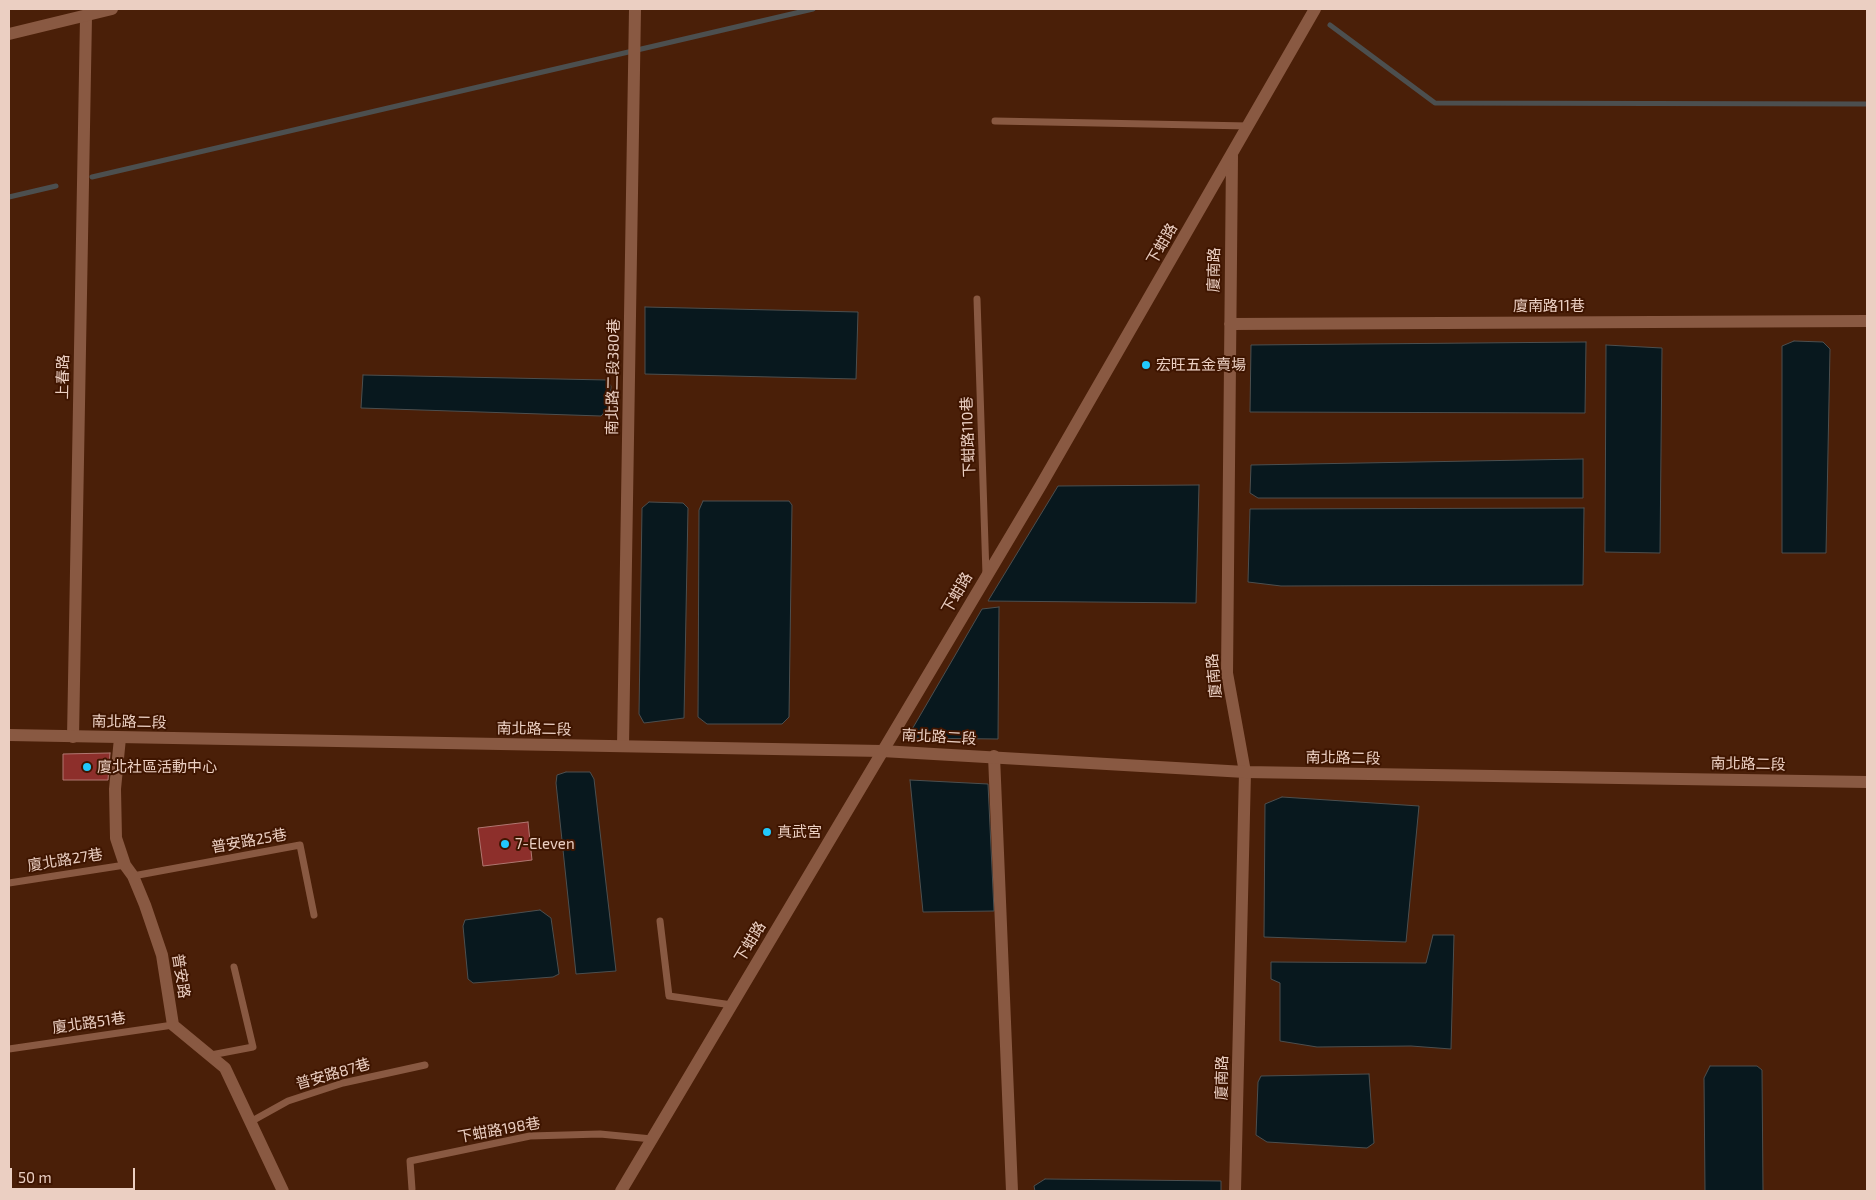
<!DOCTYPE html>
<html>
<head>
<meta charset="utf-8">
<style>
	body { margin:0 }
	#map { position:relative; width:1876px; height:1200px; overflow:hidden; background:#4a1f08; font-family:"Exo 2",sans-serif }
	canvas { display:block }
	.frame { position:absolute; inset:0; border:10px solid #ebcfc2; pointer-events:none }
	.scale { position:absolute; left:10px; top:1168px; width:125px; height:22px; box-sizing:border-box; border:2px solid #ebcfc2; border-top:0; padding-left:6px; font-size:15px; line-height:18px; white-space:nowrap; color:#ebcfc2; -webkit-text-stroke:4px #3f1500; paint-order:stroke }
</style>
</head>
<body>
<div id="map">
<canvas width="1876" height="1200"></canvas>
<div class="frame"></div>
<div class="scale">50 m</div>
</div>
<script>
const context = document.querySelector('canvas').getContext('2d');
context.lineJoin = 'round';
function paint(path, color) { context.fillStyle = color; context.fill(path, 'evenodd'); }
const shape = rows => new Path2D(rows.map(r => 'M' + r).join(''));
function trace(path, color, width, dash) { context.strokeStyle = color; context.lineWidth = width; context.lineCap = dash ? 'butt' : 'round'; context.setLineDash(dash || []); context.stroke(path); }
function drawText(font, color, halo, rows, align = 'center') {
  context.font = font + ' "Exo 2","Noto Sans TC",sans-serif'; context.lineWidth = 4; context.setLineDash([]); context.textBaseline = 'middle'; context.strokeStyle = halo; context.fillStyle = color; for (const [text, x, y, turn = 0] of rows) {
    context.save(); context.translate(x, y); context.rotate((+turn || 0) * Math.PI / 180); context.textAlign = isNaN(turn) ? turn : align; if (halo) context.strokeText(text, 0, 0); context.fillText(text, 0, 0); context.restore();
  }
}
const water = shape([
	[645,307,858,312,856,379,645,374,645,307],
	[1794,341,1823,342,1830,349,1826,553,1782,553,1782,346,1794,341],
	[1586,342,1585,413,1250,412,1251,345,1586,342],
	[1606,345,1662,348,1660,553,1605,552,1606,345],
	[363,375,607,380,611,386,610,406,601,416,361,408,363,375],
	[1583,459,1583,498,1258,498,1250,493,1251,465,1583,459],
	[1199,485,1196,603,988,601,1058,486,1199,485],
	[703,501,789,501,792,505,789,717,782,724,707,724,698,717,699,510,703,501],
	[649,502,683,503,688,508,684,718,644,723,639,714,642,508,649,502],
	[1584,508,1583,585,1281,586,1248,582,1250,509,1584,508],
	[999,607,998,739,907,738,982,609,999,607],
	[566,772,590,772,594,779,616,971,576,974,556,783,557,775,566,772],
	[910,780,988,784,994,911,923,912,910,780],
	[1282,797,1419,806,1406,942,1264,937,1265,804,1282,797],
	[540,910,551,918,559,974,553,977,473,983,468,979,463,926,465,920,540,910],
	[1433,935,1454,935,1451,1049,1411,1046,1317,1047,1280,1041,1280,983,1271,979,1271,962,1426,963,1433,935],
	[1710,1066,1757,1066,1762,1070,1763,1191,1705,1191,1704,1078,1710,1066],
	[1369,1074,1374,1143,1367,1148,1267,1142,1256,1135,1258,1082,1261,1076,1369,1074],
	[1045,1179,1221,1181,1221,1191,1035,1191,1034,1186,1045,1179]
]);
paint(water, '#08181e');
trace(water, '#4c4f4f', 1);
trace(shape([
	[1330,25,1435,103,1867,104],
	[92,177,813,9],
	[9,197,56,186]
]), '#4c4f4f', 5);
const building = shape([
	[110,753,108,780,63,780,63,754,110,753],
	[528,822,532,860,483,866,478,828,528,822]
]);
paint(building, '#8d2f2b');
trace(building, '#b07771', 1);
trace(shape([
	[995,121,1249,126],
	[977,299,986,575],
	[133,876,300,845,314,915],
	[9,883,125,865],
	[660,921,669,996,732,1005],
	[9,1049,173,1025],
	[211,1055,253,1047,234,967],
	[252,1121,288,1101,343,1083,425,1065],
	[412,1189,410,1161,530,1136,600,1134,652,1139]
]), '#895942', 7);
trace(shape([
	[1232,156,1227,673,1245,772,1235,1191],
	[1230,324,1867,321],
	[73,737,86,17],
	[120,738,115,789,116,838,125,865,133,876,145,905,162,955,173,1025,225,1068,283,1191],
	[623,746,635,9],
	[994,756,1012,1191]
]), '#895942', 12);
trace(shape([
	[9,34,112,9],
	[9,735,882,751,1245,772,1867,782]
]), '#895942', 12);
trace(shape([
	[621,1191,1041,485,1315,9]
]), '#895942', 12);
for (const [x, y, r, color] of [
	[1146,365,5,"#21c9fd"],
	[87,767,5,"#21c9fd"],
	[767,832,5,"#21c9fd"],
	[505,844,5,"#21c9fd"]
]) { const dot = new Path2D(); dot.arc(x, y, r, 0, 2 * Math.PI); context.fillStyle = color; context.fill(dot); trace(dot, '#3f1500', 2); }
drawText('15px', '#ebcfc2', '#3f1500', [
	["下蚶路",1162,244,-60],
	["廈南路",1214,270,-89],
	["廈南路11巷",1549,306],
	["上春路",63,377,-89],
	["南北路二段380巷",613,377,-89],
	["下蚶路110巷",968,437,-92],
	["下蚶路",957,593,-60],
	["廈南路",1214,676,-95],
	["南北路二段",129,722,1],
	["南北路二段",534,729,1],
	["南北路二段",939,737,3],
	["南北路二段",1343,758,1],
	["南北路二段",1748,764,1],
	["普安路25巷",249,841,-10],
	["廈北路27巷",65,860,-9],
	["下蚶路",750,942,-59],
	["普安路",181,976,81],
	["廈北路51巷",89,1023,-8],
	["普安路87巷",333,1074,-16],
	["廈南路",1222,1078,-89],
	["下蚶路198巷",499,1130,-10]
]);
drawText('15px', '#ebcfc2', '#3f1500', [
	["宏旺五金賣場",1156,365],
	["廈北社區活動中心",97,767],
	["真武宮",777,832],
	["7-Eleven",515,844]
], 'left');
</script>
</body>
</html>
